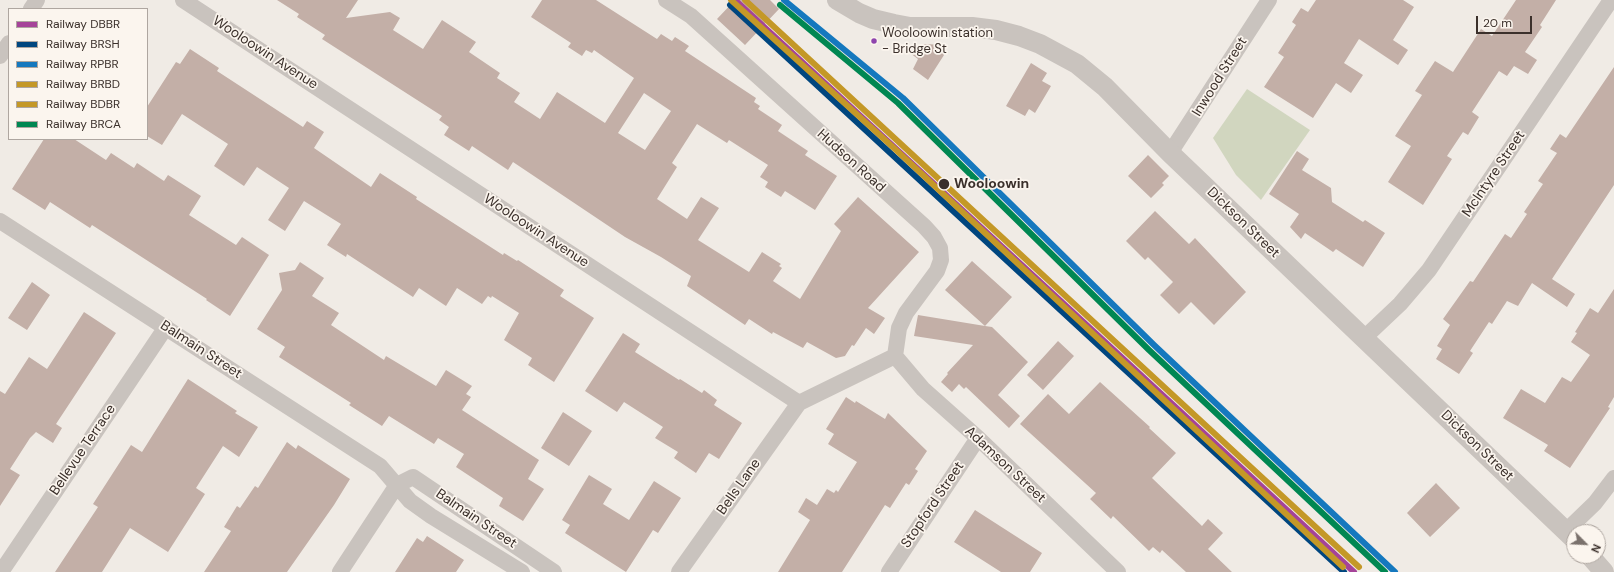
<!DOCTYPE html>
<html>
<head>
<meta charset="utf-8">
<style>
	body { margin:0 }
	#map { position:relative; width:1614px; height:572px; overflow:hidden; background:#f0ebe5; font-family:"DM Sans",sans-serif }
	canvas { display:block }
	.legend { position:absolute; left:8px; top:8px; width:140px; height:132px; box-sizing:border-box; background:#fbf5ee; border:1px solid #aea6a0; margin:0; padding:5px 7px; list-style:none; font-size:12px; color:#3b302b }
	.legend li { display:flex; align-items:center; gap:8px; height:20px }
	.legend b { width:20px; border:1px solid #aea6a0 }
	.north { position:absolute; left:1566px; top:524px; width:40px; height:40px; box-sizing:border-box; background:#fbf5ee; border:1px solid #aea6a0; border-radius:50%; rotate:114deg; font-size:11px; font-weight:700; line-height:16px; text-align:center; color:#3b302b }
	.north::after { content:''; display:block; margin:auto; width:14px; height:18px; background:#7a716c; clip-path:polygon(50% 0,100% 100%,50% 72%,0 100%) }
	.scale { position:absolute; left:1476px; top:16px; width:56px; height:18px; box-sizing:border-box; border:2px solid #3b302b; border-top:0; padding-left:5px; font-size:12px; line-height:14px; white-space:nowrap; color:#3b302b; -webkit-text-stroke:3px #fbf5ee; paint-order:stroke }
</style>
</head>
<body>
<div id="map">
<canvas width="1614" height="572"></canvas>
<ul class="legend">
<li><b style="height:5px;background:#a54399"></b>Railway DBBR</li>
<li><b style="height:5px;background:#00467f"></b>Railway BRSH</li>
<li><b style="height:5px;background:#1578be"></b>Railway RPBR</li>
<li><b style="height:5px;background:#c49827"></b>Railway BRBD</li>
<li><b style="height:5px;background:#c49827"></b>Railway BDBR</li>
<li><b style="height:5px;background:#008752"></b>Railway BRCA</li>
</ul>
<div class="north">N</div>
<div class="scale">20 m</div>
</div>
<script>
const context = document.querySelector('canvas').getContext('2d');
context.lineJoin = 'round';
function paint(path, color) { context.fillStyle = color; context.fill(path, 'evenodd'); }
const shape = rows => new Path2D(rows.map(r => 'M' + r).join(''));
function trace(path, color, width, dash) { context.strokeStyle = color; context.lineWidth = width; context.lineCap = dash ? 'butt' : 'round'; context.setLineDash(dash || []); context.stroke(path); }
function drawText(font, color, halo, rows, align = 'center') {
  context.font = font + ' "DM Sans",sans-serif'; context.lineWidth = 3.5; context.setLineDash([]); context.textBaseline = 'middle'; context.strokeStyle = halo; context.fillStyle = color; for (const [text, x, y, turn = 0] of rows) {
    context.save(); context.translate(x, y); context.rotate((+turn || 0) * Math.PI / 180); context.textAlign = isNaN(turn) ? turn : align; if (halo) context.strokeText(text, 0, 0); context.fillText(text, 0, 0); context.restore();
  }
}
paint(shape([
	[1247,89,1310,130,1261,200,1236,175,1213,138]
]), '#d1d6bf');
paint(shape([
	[277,0,358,0,346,18,390,12,400,18,393,30,423,49,442,20,476,42,469,52,500,73,497,78,520,93,514,102,540,119,557,92,605,123,634,78,594,50,592,53,586,50,582,56,568,47,571,43,531,17,542,0,596,0,657,39,661,34,672,41,675,37,689,46,685,51,756,98,754,102,760,106,758,109,782,125,778,131,808,151,805,155,837,176,815,210,785,191,781,197,765,187,768,182,760,177,768,165,729,140,727,143,697,124,672,163,677,167,657,199,687,219,701,197,719,208,698,240,749,272,762,252,781,264,779,266,782,268,773,281,800,299,841,231,834,224,858,197,919,252,868,308,885,318,874,334,866,328,854,346,852,345,845,356,836,358,807,342,803,348,773,332,772,334,749,319,745,325,687,286,691,276,661,257,625,237,513,162,508,170,472,146,469,151,444,135,449,127,439,120,442,116,322,39,325,35,297,17,299,14],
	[644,93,671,111,645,150,618,133],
	[735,0,770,0,779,9,745,45,717,19],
	[1316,0,1403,0,1414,7,1393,40,1408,50,1398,65,1359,39,1344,63,1363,75,1351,93,1336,83,1313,118,1264,87,1284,57,1278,53,1296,25,1292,22,1301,8,1308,12],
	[1516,0,1556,0,1540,25,1542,27,1525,52,1537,60,1528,74,1514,66,1507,76,1499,71,1472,112,1479,117,1468,135,1463,132,1447,156,1452,159,1423,205,1388,182,1411,146,1395,136,1422,95,1415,91,1435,61,1453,72,1481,29,1492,36],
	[925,44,945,45,944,55,928,80,913,69,918,59,910,53],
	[190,49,219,68,217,71,303,127,307,121,324,132,314,148,371,187,380,173,417,197,416,199,503,255,504,253,517,261,518,260,564,290,560,296,594,318,554,382,528,365,532,358,504,340,519,313,492,296,491,298,488,296,482,304,457,288,446,306,419,288,413,297,347,254,346,257,327,245,341,224,304,201,285,231,268,220,289,188,257,167,244,186,214,166,228,144,182,114,162,145,147,136,147,107,176,62,180,64],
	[1031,63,1047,73,1042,81,1051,86,1035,113,1029,109,1025,116,1006,106],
	[1614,67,1614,185,1552,279,1575,294,1567,307,1532,283,1518,306,1507,301,1492,324,1489,322,1470,351,1473,353,1459,374,1436,359,1442,349,1437,346,1450,325,1443,319,1470,281,1473,282,1505,234,1511,238,1527,214,1524,212,1543,184,1538,181,1557,153,1550,149,1560,134,1566,138],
	[44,139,74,139,106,160,111,153,134,168,137,163,164,181,168,175,201,196,189,215,236,245,242,237,269,255,230,316,206,300,207,299,92,225,90,228,50,202,45,210,12,189],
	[1297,151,1309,159,1302,170,1331,188,1332,202,1363,222,1365,220,1385,233,1363,267,1336,249,1333,252,1305,233,1301,239,1290,227,1299,214,1269,194],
	[1148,155,1169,176,1162,183,1164,185,1151,198,1128,176],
	[1155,211,1189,244,1195,238,1246,292,1214,325,1191,302,1179,314,1160,295,1173,282,1148,257,1145,260,1126,241],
	[972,261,1012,297,985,326,992,327,1028,362,998,395,1020,416,1009,428,966,387,964,389,959,384,952,392,941,382,948,374,947,373,973,345,914,336,918,315,985,326,945,290],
	[300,262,324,278,312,296,339,313,331,325,384,360,386,356,436,386,446,370,472,386,466,394,471,397,462,410,539,460,528,479,544,489,523,521,499,506,503,498,456,467,464,454,438,438,434,444,389,416,382,426,349,405,351,403,279,357,285,347,257,329,282,290,279,273,295,270],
	[32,282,50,295,27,330,8,318],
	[1614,289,1614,397,1608,407,1610,408,1570,468,1544,451,1548,445,1503,418,1521,389,1545,403,1562,377,1571,382,1590,355,1571,342,1577,333,1575,332,1590,308,1598,313],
	[84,312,116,333,56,424,62,428,53,443,36,432,30,438,10,469,20,475,0,506,0,391,5,394,29,357,47,369],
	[623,333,640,344,635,352,679,380,680,379,702,393,704,390,717,400,714,405,742,423,719,459,709,453,696,473,674,458,678,452,655,438,663,427,624,402,617,412,585,391],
	[1058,341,1074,356,1043,390,1027,375],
	[188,379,237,411,235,413,258,427,239,457,223,446,196,488,205,494,168,552,130,528,102,572,55,572,98,507,93,504,131,445,142,452],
	[1100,382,1150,427,1149,428,1176,453,1152,478,1202,526,1208,519,1223,533,1208,549,1232,572,1186,572,1162,550,1160,553,1153,547,1149,551,1113,516,1111,519,1090,499,1096,493,1020,424,1048,394,1069,414],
	[846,397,855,403,856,401,885,419,888,413,927,451,915,469,918,471,909,485,906,483,890,508,885,505,842,572,778,572,810,520,798,512,806,498,817,505,827,489,834,493,836,490,838,492,857,462,828,444,834,434,826,429],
	[563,412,592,431,569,466,541,448],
	[287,442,296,449,298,445,350,479,334,505,287,572,204,572,231,531,224,527,237,506,240,508,255,486,258,488],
	[589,475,612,489,603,504,629,520,654,481,681,498,658,533,653,530,626,572,565,533,570,525,562,520],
	[1436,483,1460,508,1430,537,1407,513],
	[975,510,1042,553,1030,572,1001,572,954,542],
	[427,536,464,560,456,572,395,572,417,538,423,542]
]), '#c3afa7');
trace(shape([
	[183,0,799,403],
	[666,0,691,16,924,226,934,237,940,248,941,260,937,271,906,313,899,328,895,356],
	[31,9,37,0],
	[0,56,9,43],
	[1170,153,1269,0],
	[0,221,380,466,410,501,431,516,522,572],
	[1364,338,1400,304,1429,270,1611,0],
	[895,356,923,389,978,438,1118,572],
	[1566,531,1595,503,1614,478],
	[1,572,166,327],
	[340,572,397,485,413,477,554,572],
	[679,572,799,403,895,356],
	[889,572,978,438]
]), '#c9c3be', 16);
trace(shape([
	[837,0,859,13,873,19,894,24,910,27,972,27,996,30,1019,36,1040,44,1077,64,1105,87,1170,153,1574,539],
	[1590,556,1604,572]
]), '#c9c3be', 20);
trace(shape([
	[735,0,1354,572]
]), '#a54399', 6);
trace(shape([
	[730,5,1344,572]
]), '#00467f', 6);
trace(shape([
	[784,0,903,98,1154,345,1395,572]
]), '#1578be', 6);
trace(shape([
	[745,0,1359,567]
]), '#c49827', 6);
trace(shape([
	[731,0,895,149,1343,567]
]), '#c49827', 6);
trace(shape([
	[780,5,898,103,1149,350,1385,572]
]), '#008752', 6);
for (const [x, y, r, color] of [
	[874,41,3.5,"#8e44ad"],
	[944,184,6,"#3b302b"]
]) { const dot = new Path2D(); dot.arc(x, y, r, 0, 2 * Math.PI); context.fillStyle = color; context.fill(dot); trace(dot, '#fbf5ee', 1.5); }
drawText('13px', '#3b302b', '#fbf5ee', [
	["Wooloowin station",882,34],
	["- Bridge St",882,50]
], 'left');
drawText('14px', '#3b302b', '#fbf5ee', [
	["Wooloowin Avenue",265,53,33],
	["Inwood Street",1220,77,-58],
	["Hudson Road",851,161,42],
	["McIntyre Street",1494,174,-56],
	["Dickson Street",1243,223,44],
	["Wooloowin Avenue",536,231,33],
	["Balmain Street",201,350,33],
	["Dickson Street",1477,446,44],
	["Bellevue Terrace",83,450,-56],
	["Adamson Street",1005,465,43],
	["Bells Lane",739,487,-55],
	["Stopford Street",933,505,-56],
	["Balmain Street",476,519,34]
]);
drawText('bold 14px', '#3b302b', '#fbf5ee', [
	["Wooloowin",954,184]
], 'left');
</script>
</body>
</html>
